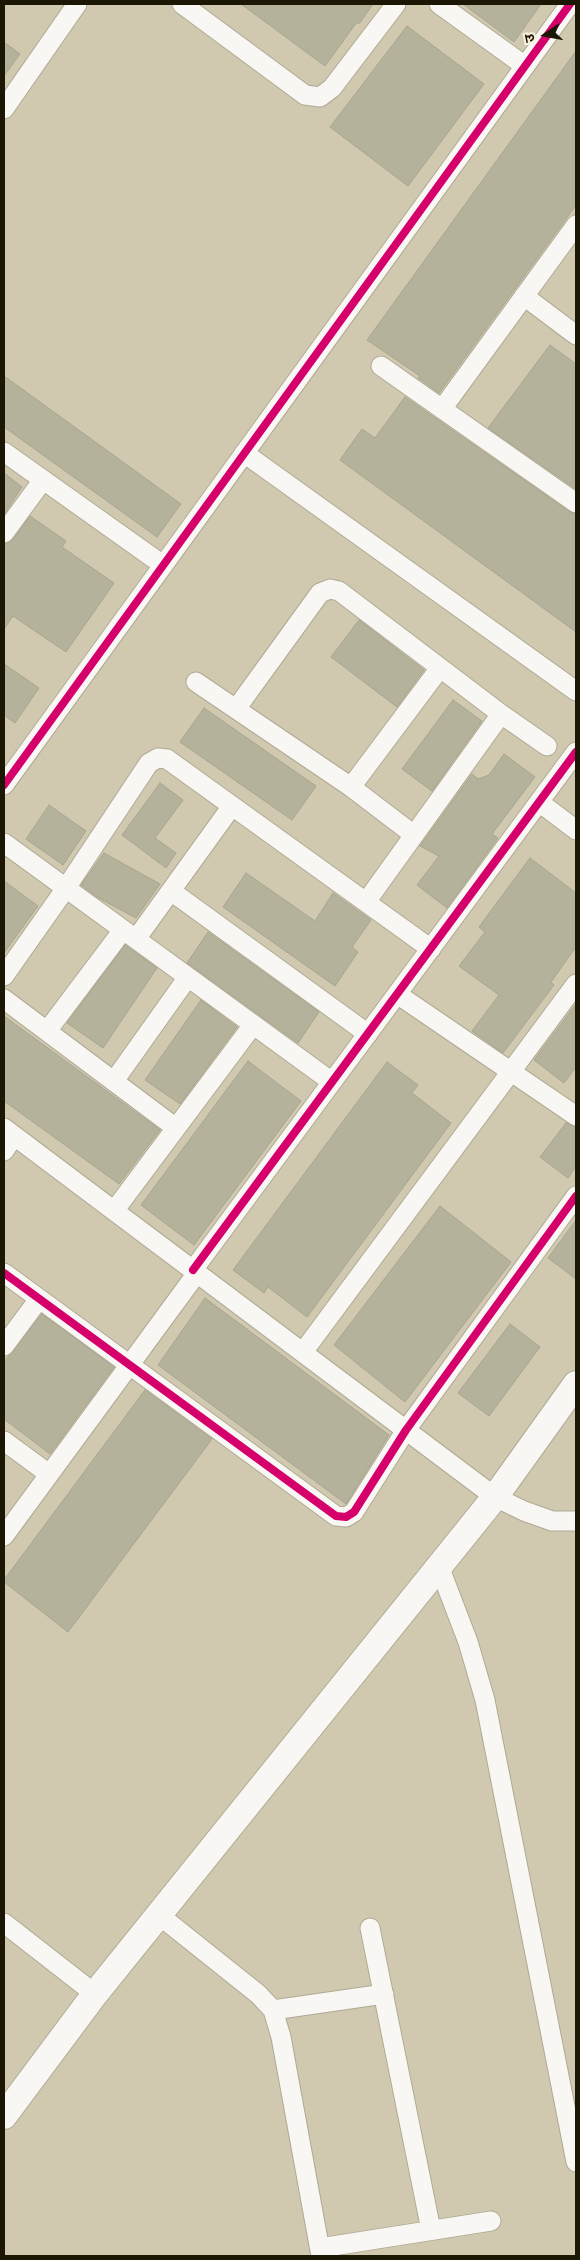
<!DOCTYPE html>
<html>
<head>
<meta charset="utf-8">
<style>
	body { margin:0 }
	#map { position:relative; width:580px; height:2260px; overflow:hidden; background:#d1c9af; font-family:"Varela Round","Noto Sans Devanagari",sans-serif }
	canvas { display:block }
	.frame { position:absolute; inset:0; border:5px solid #1c1705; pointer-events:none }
	.north { position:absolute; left:520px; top:10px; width:50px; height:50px; -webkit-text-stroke:4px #f8f1da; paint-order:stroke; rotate:258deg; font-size:14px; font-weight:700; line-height:20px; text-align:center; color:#1c1705 }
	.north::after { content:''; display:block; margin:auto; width:18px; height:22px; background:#1c1705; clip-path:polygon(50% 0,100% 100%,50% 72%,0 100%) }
</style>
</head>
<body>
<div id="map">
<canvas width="580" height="2260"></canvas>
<div class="frame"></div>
<div class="north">उ</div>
</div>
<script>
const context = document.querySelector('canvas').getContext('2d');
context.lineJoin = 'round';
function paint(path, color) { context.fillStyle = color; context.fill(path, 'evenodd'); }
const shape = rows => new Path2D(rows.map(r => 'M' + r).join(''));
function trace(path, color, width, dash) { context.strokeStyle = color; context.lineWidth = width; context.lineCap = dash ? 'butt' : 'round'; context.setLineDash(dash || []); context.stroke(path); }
const building = shape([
	[241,4,373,4,359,24,357,22,325,66,241,4],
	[463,4,541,4,514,42,463,4],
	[407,26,484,84,408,186,330,127,407,26],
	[4,42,20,54,4,76,4,42],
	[576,51,576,205,439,393,418,378,420,376,367,340,576,51],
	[550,345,576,364,576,489,488,428,550,345],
	[4,376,181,504,157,537,4,427,4,376],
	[405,397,570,512,576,514,576,632,340,460,362,429,375,438,405,397],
	[4,473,22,487,4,514,4,473],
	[30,516,66,541,62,547,114,583,66,652,13,616,4,629,4,544,13,540,30,516],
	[359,620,424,670,397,707,331,657,359,620],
	[4,664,39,688,15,723,4,715,4,664],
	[453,700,482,721,432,791,402,769,453,700],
	[204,708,316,786,292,820,180,742,204,708],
	[504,754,535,777,492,834,498,838,447,908,417,885,439,856,420,846,472,774,478,779,489,775,504,754],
	[160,783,183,800,155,838,176,853,166,868,122,835,160,783],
	[49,805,86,831,63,865,26,839,49,805],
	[104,853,160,884,136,918,97,897,81,885,104,853],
	[530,858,576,893,576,947,551,982,554,985,503,1053,472,1031,499,995,459,966,485,932,479,927,530,858],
	[246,873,315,921,333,893,371,920,352,947,358,952,335,986,223,907,246,873],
	[4,881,38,906,4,953,4,881],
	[208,932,319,1012,298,1043,187,963,208,932],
	[125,945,157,968,103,1048,67,1023,125,945],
	[201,1000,237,1027,180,1104,145,1080,201,1000],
	[576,1004,576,1067,564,1083,534,1060,576,1004],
	[4,1016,160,1130,119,1184,4,1101,4,1016],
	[248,1061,301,1101,194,1245,141,1205,248,1061],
	[387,1062,418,1085,412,1093,451,1123,307,1317,268,1287,264,1293,233,1270,387,1062],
	[566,1123,576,1127,576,1166,568,1178,540,1157,566,1123],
	[440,1206,511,1262,405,1402,334,1345,440,1206],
	[576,1220,576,1279,548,1258,576,1220],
	[205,1298,389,1435,346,1504,158,1365,205,1298],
	[42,1314,114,1367,50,1454,4,1419,4,1362,42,1314],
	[510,1324,540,1347,489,1416,458,1393,510,1324],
	[145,1390,212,1439,68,1632,4,1582,4,1580,145,1390]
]);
paint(building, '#b4b29a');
trace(building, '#a7a490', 1);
const street = shape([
	[182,4,305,95,320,97,332,88,396,4],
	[439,4,525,66],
	[4,109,77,4],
	[524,296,576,335],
	[381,366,576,503],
	[442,409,576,225],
	[4,452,163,565],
	[244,453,576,691],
	[4,533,43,480],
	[196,682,351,787],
	[236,709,320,593,330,589,339,591,501,714,547,746],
	[4,785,570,4],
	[539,802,576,830],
	[414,835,351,787,440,668],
	[4,843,332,1082],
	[171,891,368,1034],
	[366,902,501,714],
	[136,939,232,806],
	[4,976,66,888,149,763,158,758,167,759,431,949],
	[397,994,576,1116],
	[4,999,176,1128],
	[47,1031,123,930],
	[114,1081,188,977],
	[4,1128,495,1497,524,1511,552,1521,576,1521],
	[4,1151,14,1136],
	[114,1211,253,1025],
	[193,1270,576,752],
	[4,1273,336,1516,346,1517,354,1512,406,1430,576,1196],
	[4,1346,39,1299],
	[303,1352,576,984],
	[4,1441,49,1474],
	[4,1536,197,1273],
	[439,1566,468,1642,485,1700,576,2162],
	[159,1915,258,1994,273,2010,281,2037,321,2256],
	[4,1923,95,1994],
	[370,1928,431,2230],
	[273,2010,384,1994],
	[320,2248,491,2221]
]);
const secondary = shape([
	[4,2116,95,1994,495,1497,576,1384]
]);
trace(street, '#afa994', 21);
trace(secondary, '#afa994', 28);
trace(street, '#f8f7f3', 19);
trace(secondary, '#f8f7f3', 26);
trace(shape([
	[4,785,570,4],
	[193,1270,576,752],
	[4,1273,336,1516,346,1517,354,1512,406,1430,576,1196]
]), '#d6006c', 8);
</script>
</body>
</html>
